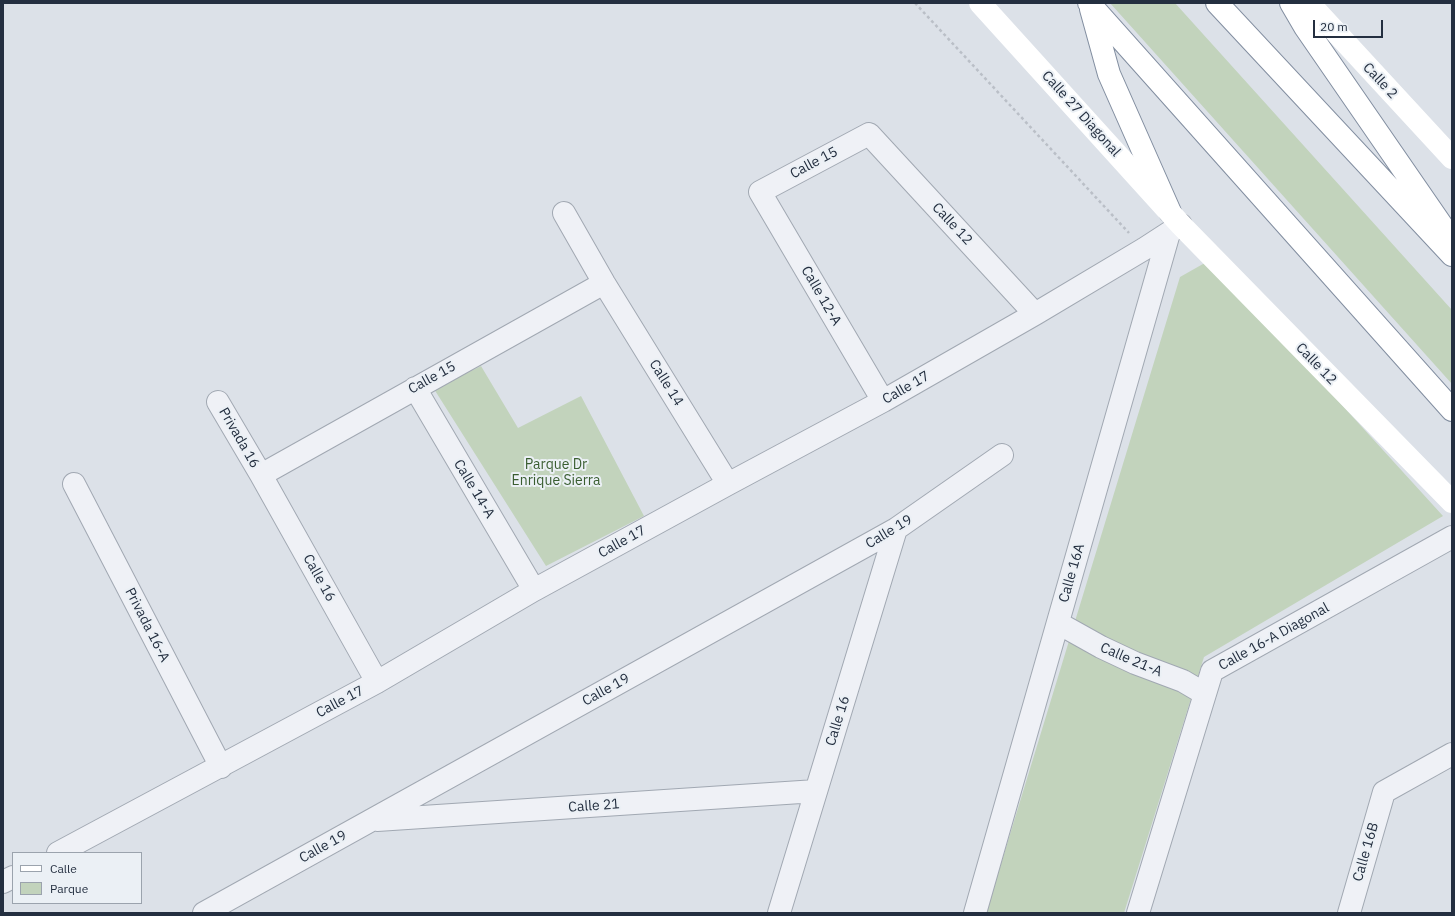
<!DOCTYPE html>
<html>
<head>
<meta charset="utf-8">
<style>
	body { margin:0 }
	#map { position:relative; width:1455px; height:916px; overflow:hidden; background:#dce1e8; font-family:"IBM Plex Sans",sans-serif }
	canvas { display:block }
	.frame { position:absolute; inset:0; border:4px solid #242f40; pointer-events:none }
	.legend { position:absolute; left:12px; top:852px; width:130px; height:52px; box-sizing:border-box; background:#ebf0f5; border:1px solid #9ba3ad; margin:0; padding:5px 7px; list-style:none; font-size:12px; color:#242f40 }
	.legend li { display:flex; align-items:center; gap:8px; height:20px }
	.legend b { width:20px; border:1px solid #9ba3ad }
	.scale { position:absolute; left:1313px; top:20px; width:70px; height:18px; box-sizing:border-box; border:2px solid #242f40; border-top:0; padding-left:5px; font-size:12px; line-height:14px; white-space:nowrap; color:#242f40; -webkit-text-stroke:3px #ebf0f5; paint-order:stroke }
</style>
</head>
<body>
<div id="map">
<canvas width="1455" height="916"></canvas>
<div class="frame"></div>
<ul class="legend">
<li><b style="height:5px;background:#fff"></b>Calle</li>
<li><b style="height:11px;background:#c2d3bc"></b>Parque</li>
</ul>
<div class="scale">20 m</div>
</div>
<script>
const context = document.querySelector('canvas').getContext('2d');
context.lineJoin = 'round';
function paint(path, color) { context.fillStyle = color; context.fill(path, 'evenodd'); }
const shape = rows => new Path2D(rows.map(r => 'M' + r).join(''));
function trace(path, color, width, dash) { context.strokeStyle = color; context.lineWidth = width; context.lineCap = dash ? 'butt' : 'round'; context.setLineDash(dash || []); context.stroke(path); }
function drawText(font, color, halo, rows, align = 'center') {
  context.font = font + ' "IBM Plex Sans",sans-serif'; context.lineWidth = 4; context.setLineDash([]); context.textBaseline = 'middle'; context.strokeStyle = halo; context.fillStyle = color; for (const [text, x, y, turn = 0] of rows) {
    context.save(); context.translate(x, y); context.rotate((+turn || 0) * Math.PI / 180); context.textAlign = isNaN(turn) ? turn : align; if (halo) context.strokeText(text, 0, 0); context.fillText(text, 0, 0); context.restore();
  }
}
paint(shape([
	[1110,3,1175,3,1452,310,1452,384],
	[1210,260,1443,516,1204,657,1124,913,986,913,1180,277],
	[481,366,518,428,581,396,644,516,546,566,434,389]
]), '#c2d3bc');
const street = shape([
	[564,213,604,283,728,484],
	[415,388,534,590],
	[883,401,760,192,869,134,1035,314],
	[218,402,261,475,377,682],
	[261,475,604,283],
	[74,484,221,767],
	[1058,623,1101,647,1135,663,1183,681,1205,694],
	[377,820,816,791],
	[58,853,377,682,534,590,728,484,883,401,1035,314,1144,249,1181,225],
	[3,882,13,877],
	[204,913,896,529,1002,455],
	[779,913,896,529],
	[975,913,1169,233],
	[1138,913,1212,671,1452,537],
	[1349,913,1384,792,1452,754]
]);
const highway = shape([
	[1089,3,1452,410],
	[1217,3,1452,255],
	[1291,3,1305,27,1447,233],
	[1091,9,1109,74,1170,212]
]);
trace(street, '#a1a8b2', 24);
trace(highway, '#828ea0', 24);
trace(shape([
	[915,3,1129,233]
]), '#babfc7', 2.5, [3, 3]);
trace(street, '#eff1f6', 22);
trace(shape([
	[980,3,1181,225,1452,502],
	[1309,3,1452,158]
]), '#fff', 22);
trace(highway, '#fff', 22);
drawText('14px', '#242f40', '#ebf0f5', [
	["Calle 2",1380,81,47],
	["Calle 27 Diagonal",1081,114,48],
	["Calle 15",814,163,-28],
	["Calle 12",952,224,47],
	["Calle 12-A",821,296,60],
	["Calle 12",1316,364,46],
	["Calle 15",432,378,-29],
	["Calle 14",666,383,58],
	["Calle 17",906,388,-30],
	["Privada 16",239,438,60],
	["Calle 14-A",474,489,59],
	["Calle 19",889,532,-31],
	["Calle 17",622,542,-29],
	["Calle 16A",1072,573,-74],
	["Calle 16",319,578,61],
	["Privada 16-A",147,625,63],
	["Calle 16-A Diagonal",1274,637,-29],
	["Calle 21-A",1131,660,23],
	["Calle 19",606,690,-29],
	["Calle 17",340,702,-28],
	["Calle 16",838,721,-73],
	["Calle 21",594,806,-4],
	["Calle 19",323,847,-29],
	["Calle 16B",1366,852,-74]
]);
drawText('14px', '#395d30', '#ebf0f5', [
	["Parque Dr",556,465],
	["Enrique Sierra",556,481]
]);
</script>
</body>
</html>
